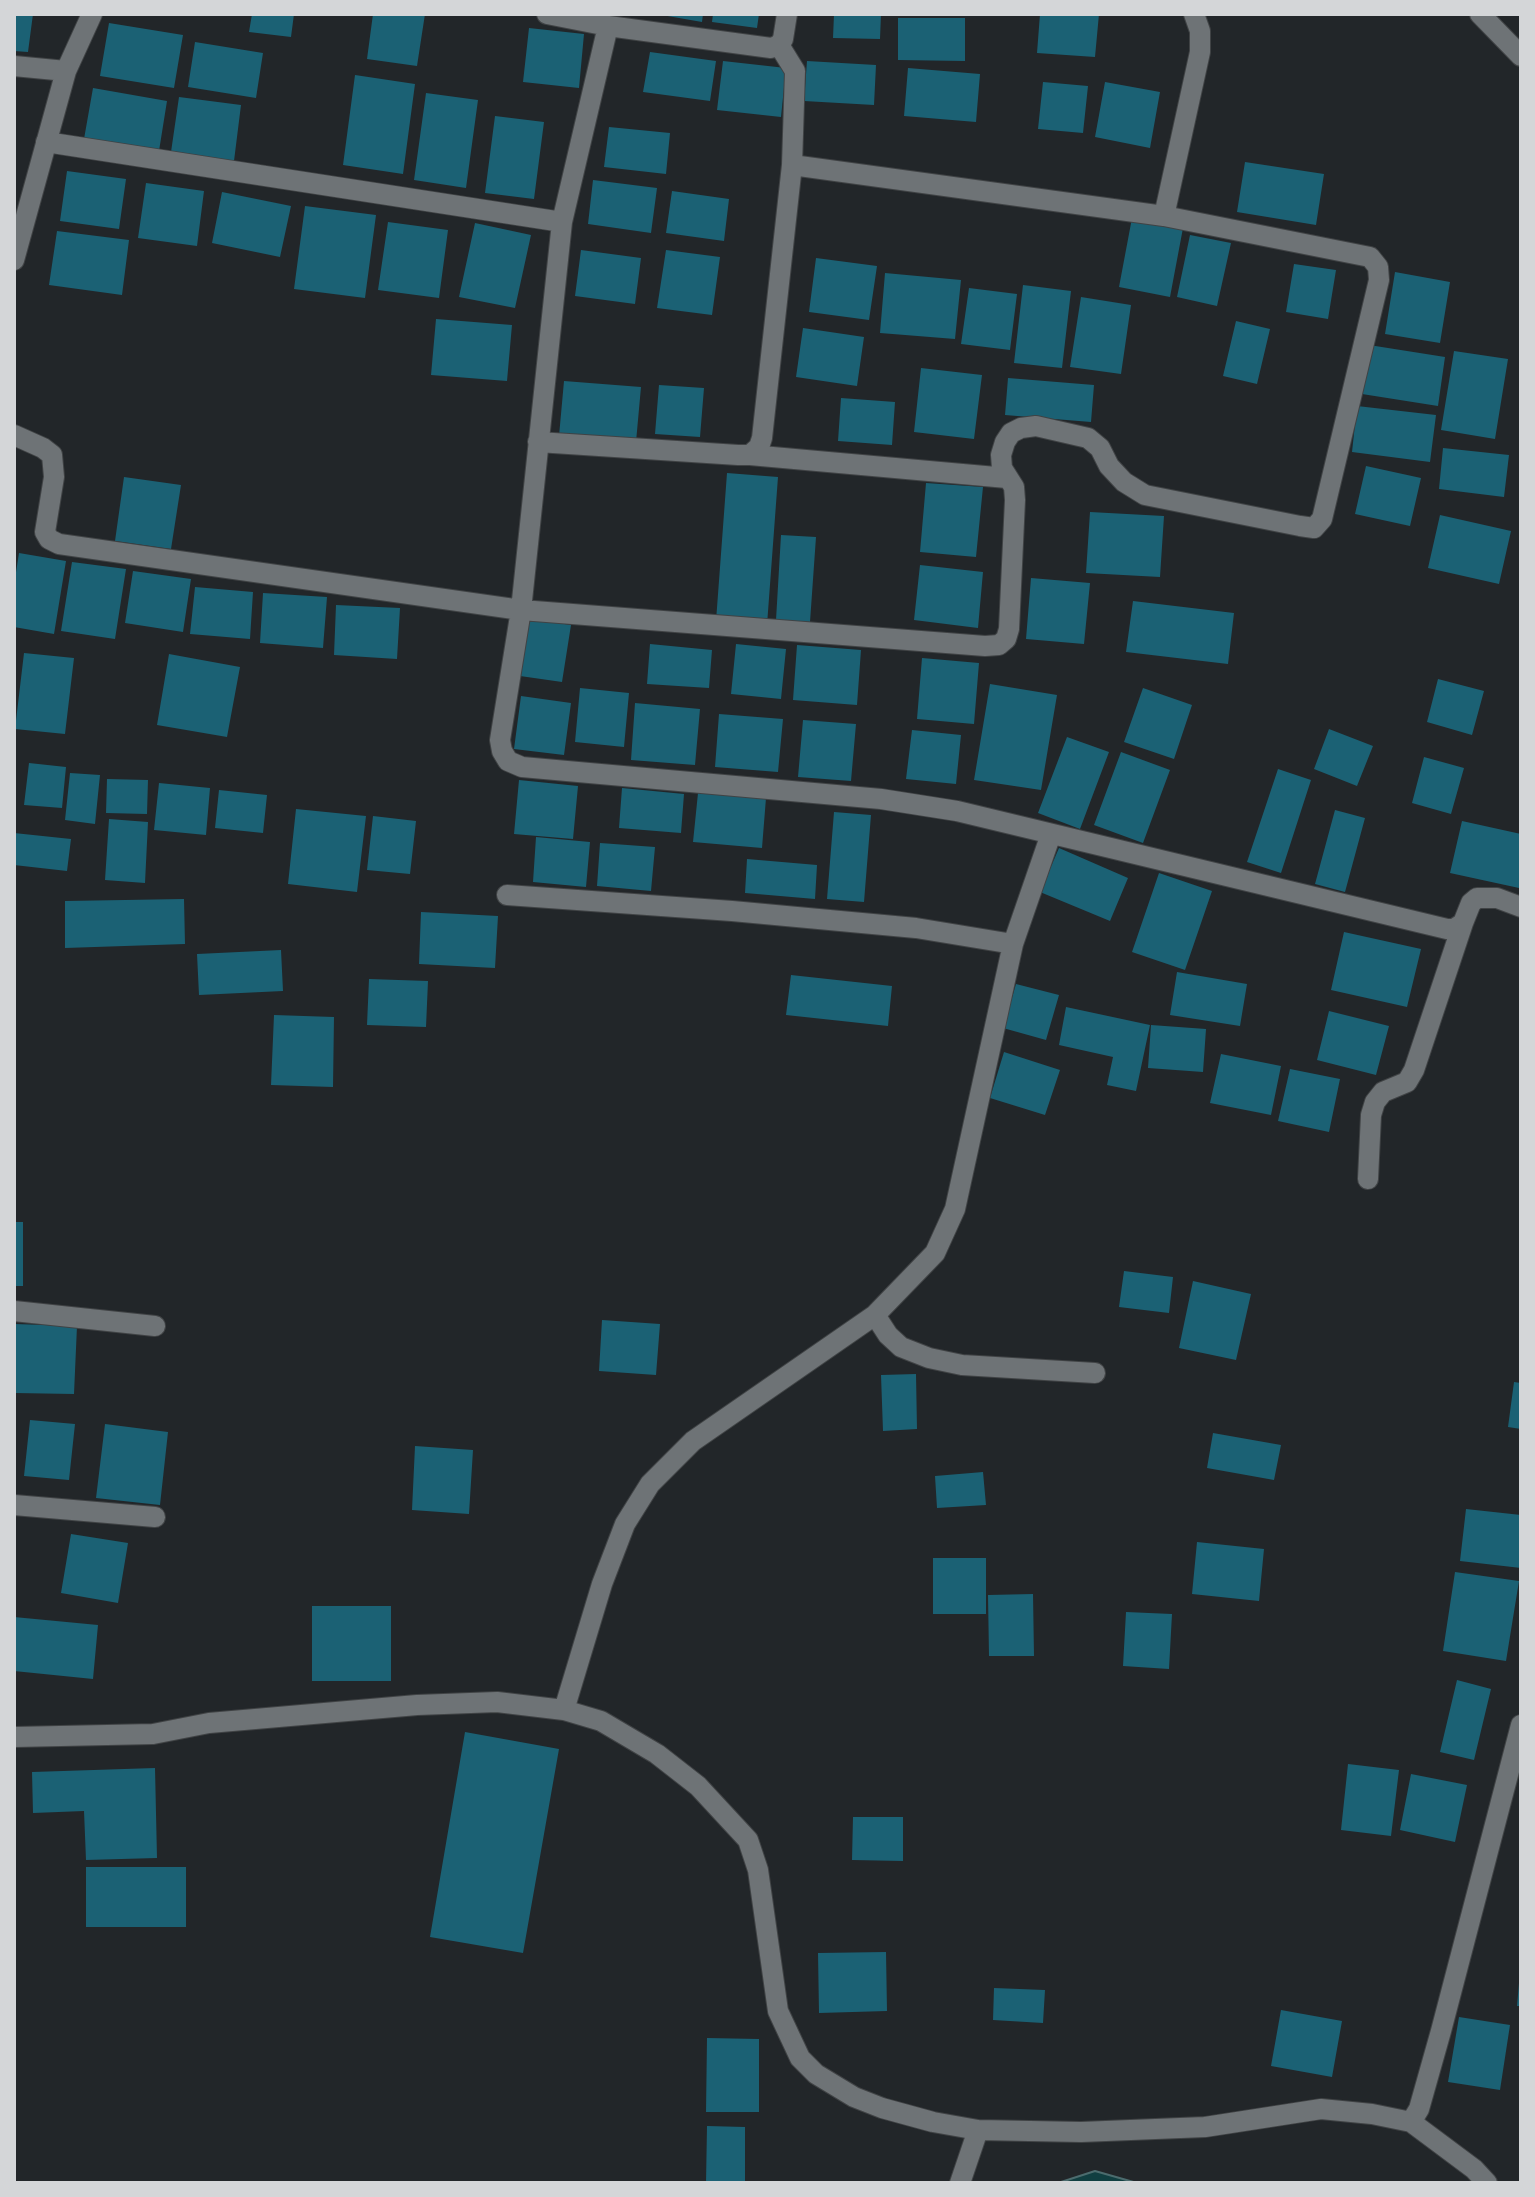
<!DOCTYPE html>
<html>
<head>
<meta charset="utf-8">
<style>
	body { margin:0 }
	#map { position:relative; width:1535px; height:2197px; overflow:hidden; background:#222629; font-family:Karla,sans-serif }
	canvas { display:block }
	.frame { position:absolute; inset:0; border:16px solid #d4d6d8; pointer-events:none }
</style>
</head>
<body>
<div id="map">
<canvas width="1535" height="2197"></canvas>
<div class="frame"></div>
</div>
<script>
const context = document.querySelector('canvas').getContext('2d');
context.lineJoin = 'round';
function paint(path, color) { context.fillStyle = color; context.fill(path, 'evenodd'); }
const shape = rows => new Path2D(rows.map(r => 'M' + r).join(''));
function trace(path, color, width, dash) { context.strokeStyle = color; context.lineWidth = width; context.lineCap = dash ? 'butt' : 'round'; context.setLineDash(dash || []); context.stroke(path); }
const water = shape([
	[1095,2171,1137,2183,1058,2183,1095,2171]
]);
paint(water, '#113f41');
trace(water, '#4c6c6e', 2);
paint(shape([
	[14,14,33,14,28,52,14,51],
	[252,14,294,14,291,37,249,32],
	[373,14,425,14,417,66,367,59],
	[656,14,703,14,702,22],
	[713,14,759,14,757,28,712,22],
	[834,14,881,14,880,39,833,38],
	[1040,14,1099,14,1095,57,1037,53],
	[898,18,965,18,965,61,898,60],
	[109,23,183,35,174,88,100,76],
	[529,28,584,34,579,88,523,82],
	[195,42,263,53,256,98,188,87],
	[650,52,716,61,710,101,643,92],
	[723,61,786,68,781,117,717,110],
	[807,61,876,65,874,105,804,101],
	[908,68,980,74,976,122,904,116],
	[355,75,415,84,403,174,343,165],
	[1043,82,1088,86,1083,133,1038,129],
	[1105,82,1160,92,1150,148,1095,137],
	[93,88,167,101,159,151,84,139],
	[426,93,478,100,466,188,414,180],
	[179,97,241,105,234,161,171,152],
	[495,116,544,122,534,199,485,193],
	[609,127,670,133,666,174,604,167],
	[1245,162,1324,174,1316,225,1237,212],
	[67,171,126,179,119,229,60,221],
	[593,180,657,188,651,233,588,224],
	[146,183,204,191,197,246,138,238],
	[672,191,729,199,724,241,666,233],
	[222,192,291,206,280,257,212,243],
	[305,206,376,215,365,298,294,289],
	[1132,218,1183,228,1170,297,1119,287],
	[388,222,448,230,439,298,378,290],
	[475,223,531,235,515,308,459,297],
	[57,231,129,240,122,295,49,285],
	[1190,235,1231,243,1217,306,1177,297],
	[581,250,641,258,635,304,575,296],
	[666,250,720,257,712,315,657,308],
	[816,258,877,266,869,320,809,312],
	[1294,264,1336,270,1328,319,1286,312],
	[1395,272,1450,282,1440,343,1385,334],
	[885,273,961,280,955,339,880,333],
	[1023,285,1071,291,1062,368,1014,363],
	[969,288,1017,294,1010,350,961,344],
	[1081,297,1131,305,1121,374,1070,367],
	[436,319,512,325,507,381,431,375],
	[1236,321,1270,329,1257,384,1223,376],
	[803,328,864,337,857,386,796,377],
	[1369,345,1445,357,1438,406,1362,394],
	[1454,351,1508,359,1495,439,1441,430],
	[921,368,982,375,974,439,914,432],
	[1008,378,1094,385,1091,422,1005,415],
	[564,381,641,387,636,442,559,436],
	[659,385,704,388,700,437,655,434],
	[841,398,895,402,892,445,838,441],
	[1357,406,1436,415,1430,462,1352,452],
	[1443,448,1509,455,1504,497,1439,489],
	[1366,466,1421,478,1410,526,1355,514],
	[727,473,778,477,767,625,716,621],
	[124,477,181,485,171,549,115,541],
	[926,483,983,487,976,557,920,552],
	[1090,512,1164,516,1160,577,1086,573],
	[1440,515,1511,531,1499,584,1428,568],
	[781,535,816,537,810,622,776,620],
	[19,553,66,561,54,634,14,627,14,585],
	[72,562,126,569,115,639,61,631],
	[920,565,983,572,978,628,914,620],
	[133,571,191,579,183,632,125,623],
	[1031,578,1090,583,1084,644,1026,639],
	[195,587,253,592,250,639,190,634],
	[263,593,327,597,323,648,260,643],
	[1133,601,1234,613,1228,664,1126,652],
	[336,605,400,608,397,659,334,655],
	[526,618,571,625,562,682,513,675],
	[650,644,712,650,709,688,647,684],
	[736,644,786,649,781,699,731,694],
	[797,645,861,650,857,705,793,700],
	[24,653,74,658,65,734,15,729],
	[169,654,240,667,227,737,157,725],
	[922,658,979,663,974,724,917,719],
	[1438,679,1484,691,1472,735,1427,722],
	[990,684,1057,695,1041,790,974,780],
	[580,688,629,693,624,747,575,742],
	[1143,688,1192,705,1174,759,1124,742],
	[521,696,571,703,564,755,514,749],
	[635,703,700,709,695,765,631,760],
	[719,714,783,719,778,772,715,767],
	[803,720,856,724,851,781,798,777],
	[1329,729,1373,746,1357,786,1314,769],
	[912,730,961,735,956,784,906,779],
	[1067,737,1109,752,1080,829,1038,813],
	[1121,752,1170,770,1143,843,1094,825],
	[1424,757,1464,768,1451,814,1412,803],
	[29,763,66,767,62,808,24,805],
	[1278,769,1311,780,1281,873,1247,862],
	[70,773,100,775,95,824,65,820],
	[107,779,148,780,147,814,106,813],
	[519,780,578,786,573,839,514,834],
	[159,783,210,788,206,835,154,830],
	[622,788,684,794,681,833,619,828],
	[219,790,267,795,263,833,215,828],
	[698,793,766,798,762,848,693,842],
	[296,809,366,816,357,892,288,884],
	[1335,810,1365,818,1345,892,1315,884],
	[834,812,871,815,864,902,827,899],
	[373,816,416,821,410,874,367,870],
	[109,819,148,822,145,883,105,880],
	[1462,821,1521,834,1519,888,1450,873],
	[14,833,71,839,67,871,14,865],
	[536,837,590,842,586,887,533,882],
	[600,843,655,847,651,891,597,886],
	[1059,848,1128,878,1110,921,1040,892],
	[747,859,817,865,815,899,745,893],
	[1159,873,1212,891,1185,970,1132,952],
	[184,899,185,944,65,948,65,901],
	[421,912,498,916,495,968,419,964],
	[1344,932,1421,949,1407,1007,1331,990],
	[281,950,283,991,199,995,197,954],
	[1177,972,1247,984,1240,1026,1170,1015],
	[791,975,892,986,888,1026,786,1015],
	[369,979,428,981,426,1027,367,1025],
	[1016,984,1059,995,1046,1040,1003,1028],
	[1066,1007,1150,1025,1136,1091,1107,1085,1113,1057,1059,1045],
	[1329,1011,1389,1026,1376,1075,1317,1060],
	[274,1015,334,1017,333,1087,271,1085],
	[1151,1025,1206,1029,1203,1072,1148,1068],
	[1004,1052,1060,1070,1045,1115,990,1098],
	[1221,1054,1281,1066,1271,1115,1210,1103],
	[1290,1069,1340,1079,1329,1132,1278,1121],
	[14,1222,23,1222,23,1286,14,1286],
	[1124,1271,1173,1277,1169,1313,1119,1307],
	[1193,1281,1251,1294,1236,1360,1179,1348],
	[602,1320,660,1324,656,1375,599,1371],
	[14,1324,77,1326,74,1394,14,1393],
	[916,1374,917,1429,883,1431,881,1375],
	[1514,1382,1521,1383,1521,1429,1508,1427],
	[30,1420,75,1424,69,1480,24,1476],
	[105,1424,168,1432,160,1505,96,1498],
	[1213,1433,1281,1445,1274,1480,1207,1468],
	[415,1446,473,1450,469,1514,412,1510],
	[983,1472,986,1505,937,1508,935,1476],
	[1466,1509,1521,1515,1521,1568,1460,1561],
	[71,1534,128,1543,118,1603,61,1593],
	[1197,1542,1264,1549,1259,1601,1192,1594],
	[933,1558,986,1558,986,1614,933,1614],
	[1455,1572,1519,1581,1506,1661,1443,1651],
	[1033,1594,1034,1656,989,1656,988,1595],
	[312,1606,391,1606,391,1681,312,1681],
	[1126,1612,1172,1614,1169,1669,1123,1666],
	[14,1617,98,1625,93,1679,14,1671],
	[1457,1680,1491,1689,1474,1760,1440,1752],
	[465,1732,559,1749,523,1953,430,1937],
	[1348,1764,1399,1770,1391,1836,1341,1830],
	[155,1768,157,1858,86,1860,84,1811,33,1813,32,1772],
	[1411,1774,1467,1785,1455,1842,1400,1830],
	[853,1817,903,1817,903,1861,852,1860],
	[86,1867,186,1867,186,1927,86,1927],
	[886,1952,887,2011,819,2013,818,1953],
	[1519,1983,1521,1983,1521,2006,1517,2006],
	[994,1988,1045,1990,1043,2023,993,2020],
	[1281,2010,1342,2021,1332,2077,1271,2066],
	[1459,2017,1510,2025,1500,2090,1448,2082],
	[707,2038,759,2039,759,2112,706,2112],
	[707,2126,745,2127,745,2183,706,2183]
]), '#1b6174');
const minor = shape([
	[547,14,608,26,771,48,779,45,783,39,787,14],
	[1480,14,1521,56],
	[608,26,562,222,521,610,500,740,502,751,508,761,522,767,881,799,957,811,1447,929,1454,929,1463,923,1471,903,1477,898,1497,898,1521,907],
	[14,66,66,71],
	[46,142,562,222],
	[1164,216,1200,52,1200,31,1194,14],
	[14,260,66,71,92,14],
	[14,435,43,448,52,455,54,477,45,532,49,539,59,544,521,610,985,646,999,645,1006,639,1009,629,1015,500,1014,487,1002,468,1001,455,1005,442,1011,433,1021,428,1036,426,1088,438,1100,448,1109,466,1124,482,1145,495,1300,526,1314,528,1322,519,1379,280,1378,267,1370,257,1164,216,792,165],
	[538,442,738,455,750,455,759,447,762,438,792,165,795,71,779,45],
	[750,455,1007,478],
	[507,895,732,911,916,928,1013,944],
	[1368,1179,1371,1115,1375,1102,1383,1092,1407,1082,1414,1070,1463,923],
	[14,1311,155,1326],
	[875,1315,888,1335,901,1347,929,1358,962,1365,1095,1373],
	[14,1505,155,1517],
	[564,1710,602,1584,625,1524,650,1484,693,1441,875,1315,935,1253,955,1209,1013,944,1051,834],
	[14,1737,153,1734,209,1723,417,1705,497,1702,564,1710,601,1721,657,1754,698,1786,748,1840,758,1870,778,2011,800,2058,816,2074,854,2097,882,2108,933,2122,978,2130,1081,2132,1205,2127,1321,2109,1372,2114,1411,2122,1419,2109,1441,2031,1521,1725],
	[1411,2122,1474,2169,1487,2183],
	[960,2183,978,2130]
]);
trace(minor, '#404345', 22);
trace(minor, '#6e7376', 20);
</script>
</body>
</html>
